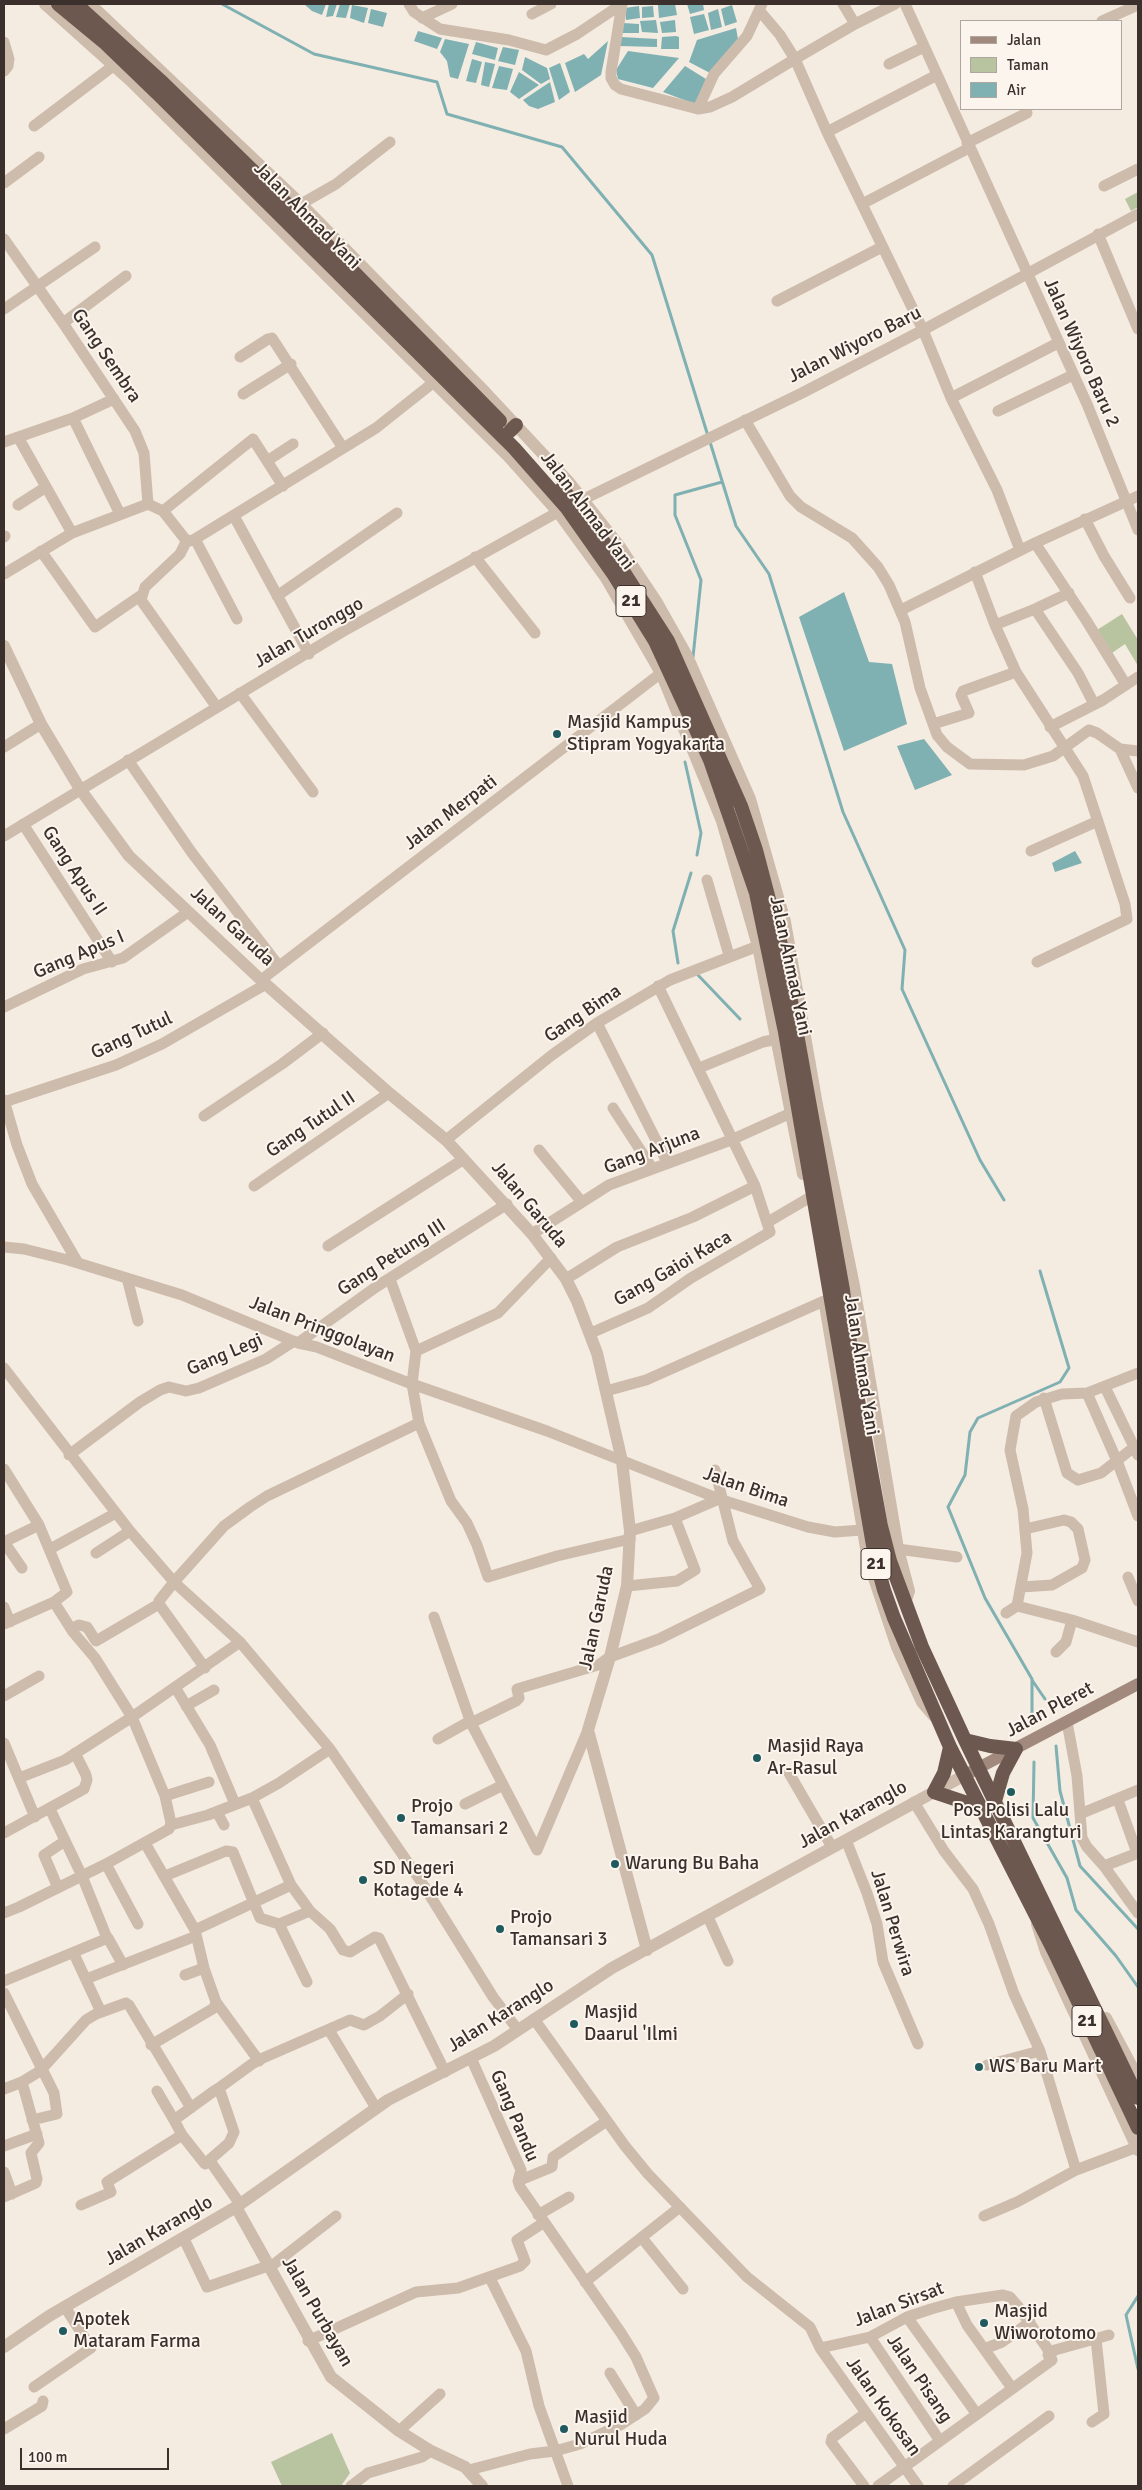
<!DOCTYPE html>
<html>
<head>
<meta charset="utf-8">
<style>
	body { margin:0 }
	#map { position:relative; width:1142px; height:2490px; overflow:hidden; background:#f4ebe1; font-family:Signika,sans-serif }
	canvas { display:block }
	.frame { position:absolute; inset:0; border:5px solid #3b302b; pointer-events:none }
	.legend { position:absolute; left:960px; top:20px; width:162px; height:90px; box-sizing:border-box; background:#fbf5ee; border:1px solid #aea6a0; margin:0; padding:6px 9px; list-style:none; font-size:15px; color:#3b302b }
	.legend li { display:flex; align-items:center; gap:10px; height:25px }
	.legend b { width:25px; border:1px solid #aea6a0 }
	.scale { position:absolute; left:20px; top:2448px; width:149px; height:22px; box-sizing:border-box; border:2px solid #3b302b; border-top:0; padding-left:6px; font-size:15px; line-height:18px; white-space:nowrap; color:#3b302b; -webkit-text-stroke:4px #fbf5ee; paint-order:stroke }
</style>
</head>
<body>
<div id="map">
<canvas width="1142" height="2490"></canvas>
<div class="frame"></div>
<ul class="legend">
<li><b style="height:6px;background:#a18a7d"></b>Jalan</li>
<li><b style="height:14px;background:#b8c4a0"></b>Taman</li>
<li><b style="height:14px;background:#7fb0b2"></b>Air</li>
</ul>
<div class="scale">100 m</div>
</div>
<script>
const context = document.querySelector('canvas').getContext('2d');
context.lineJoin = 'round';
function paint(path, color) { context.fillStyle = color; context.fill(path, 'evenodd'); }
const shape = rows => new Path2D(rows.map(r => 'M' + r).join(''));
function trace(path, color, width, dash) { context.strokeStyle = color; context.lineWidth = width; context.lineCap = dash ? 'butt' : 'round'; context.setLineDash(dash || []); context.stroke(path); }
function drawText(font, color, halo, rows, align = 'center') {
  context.font = font + ' Signika,sans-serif'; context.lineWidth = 4; context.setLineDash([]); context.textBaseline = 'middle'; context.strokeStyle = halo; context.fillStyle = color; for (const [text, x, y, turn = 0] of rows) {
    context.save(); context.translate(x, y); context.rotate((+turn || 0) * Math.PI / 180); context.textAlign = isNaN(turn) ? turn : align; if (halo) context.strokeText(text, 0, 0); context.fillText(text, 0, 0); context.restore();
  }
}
paint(shape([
	[1138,192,1138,207,1131,211,1125,199],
	[1122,614,1138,640,1138,666,1125,644,1112,653,1097,630],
	[332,2433,350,2473,341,2486,282,2486,271,2462]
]), '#b8c4a0');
paint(shape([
	[304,4,326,4,322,15,312,11],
	[329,4,337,4,333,16,326,17],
	[340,4,350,4,346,18,336,17],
	[675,4,677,15,659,18,658,5],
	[687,4,703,4,704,10,690,14],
	[352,5,368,8,364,23,350,18],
	[732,5,737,22,725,26,721,9],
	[639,6,640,18,626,20,625,8],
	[653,6,654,17,642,18,642,7],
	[371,9,387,13,383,27,368,23],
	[718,9,722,27,711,30,708,13],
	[704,14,709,30,694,34,690,17],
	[656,20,658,33,642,32,640,21],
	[675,20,676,32,662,33,660,22],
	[623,23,639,24,639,33,620,33],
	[736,28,738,39,710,73,689,62,697,40],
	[418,31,442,38,437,49,414,41],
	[676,36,679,37,679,49,661,49,662,37],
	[621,37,657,39,657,47,620,46],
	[445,39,469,44,458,79,450,77,447,61,440,52],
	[608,41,601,75,575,92,565,63,584,54,588,59],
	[476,42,498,48,495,60,472,54],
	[503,47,519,50,515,65,498,61],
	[628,51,679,58,653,88,618,79,616,70],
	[525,57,547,68,550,79,541,84,522,70],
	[472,59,482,62,476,83,466,81],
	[485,62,495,64,489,87,481,85],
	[560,63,570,92,559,100,549,68],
	[499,66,513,69,507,90,492,88],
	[685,66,706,79,695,104,663,92],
	[519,72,539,85,519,99,510,92],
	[550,82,555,102,538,109,529,106,523,100],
	[844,592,869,662,892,664,907,724,844,751,799,617],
	[924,739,952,775,915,790,897,746],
	[1075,851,1082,863,1055,872,1052,863]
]), '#7fb0b2');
trace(shape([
	[222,4,314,54,437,82,447,114,562,147,652,255,708,436],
	[710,442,736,526,769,574,843,812,905,950,902,989,980,1160,1004,1200],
	[693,657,701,580,675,515,675,495,722,482],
	[685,762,701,833,697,855],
	[678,963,673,931,691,873],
	[697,974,740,1019],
	[1032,1680,1045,1699],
	[1032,1716,1032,1679,985,1598,948,1507,965,1475,970,1432,978,1418,1060,1382,1069,1368,1040,1271],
	[1056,1746,1060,1791,1080,1866,1138,1929],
	[1034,1762,1033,1818,1067,1878,1076,1910,1116,1956,1138,1987],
	[1138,2296,1126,2315,1138,2369]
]), '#7fb0b2', 3);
trace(shape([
	[409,4,414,12,440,29,509,40,546,50,577,34,622,4],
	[622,4,611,72,611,78,615,85,621,89,698,109,710,107,732,97,795,59,780,35,759,10],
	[843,4,855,24],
	[895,4,855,24,795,59,827,132,923,330,951,398,997,490,1020,550],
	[905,4,1087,404,1138,530],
	[532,14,551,4],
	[422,18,452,4],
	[1102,21,1138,5],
	[4,42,9,59,8,66,4,71],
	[889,64,924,47],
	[698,109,714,74,747,36,762,4],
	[34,126,113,66],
	[827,132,937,75],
	[967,143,1027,113],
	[4,183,39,157],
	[1104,186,1138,169],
	[301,204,336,184,390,142],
	[862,204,969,148],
	[1098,234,1138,329],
	[4,239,63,323,135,431,144,453,148,504],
	[777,301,882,247],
	[4,309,95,247],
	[63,323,126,276],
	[240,357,268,339,272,338,343,448],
	[243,394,291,364],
	[951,398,1058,343],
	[998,411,1073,375],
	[73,418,120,514],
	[745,420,790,496,801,507,852,538,878,567,889,585,905,622,920,688,937,735,947,747,970,764,1024,765,1053,756,1089,730,1097,733,1120,749,1138,751],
	[18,437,72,533],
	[4,442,73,418,114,399],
	[267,461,293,444],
	[584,499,802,393,923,330,1138,214],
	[148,504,163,511,185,539,190,541,195,539,376,428,434,382],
	[18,505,46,487],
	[163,511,253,439,283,486],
	[234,516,309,654],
	[1085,519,1104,556,1130,598],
	[4,537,5,536],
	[195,539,237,619],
	[187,540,180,554,145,587,141,600,216,706],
	[1035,543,1086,620,1126,685],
	[41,551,95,627,140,596],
	[475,557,535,633],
	[975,572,995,625,1016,672,1083,776,1125,904,1127,919,1037,962],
	[4,574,72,533,148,504],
	[1069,593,1035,609,1078,673,1094,704],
	[277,596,397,513],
	[901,610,1035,543,1138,496],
	[995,625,1035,609],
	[240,693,313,792],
	[933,724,969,713,961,695,963,691,1016,672],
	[1050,727,1103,700,1138,677],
	[4,747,41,724],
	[1120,749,1138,788],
	[128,760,192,853,279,966],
	[23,824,112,962],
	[4,836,342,632,558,512],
	[1031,851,1098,821],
	[707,880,729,955],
	[261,980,661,673],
	[4,1007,83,969,123,958,188,912],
	[597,1023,667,1162],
	[699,1068,763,1042,777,1039],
	[4,1100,17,1145,32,1184,78,1263],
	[4,1102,116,1065,162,1044,266,984],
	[613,1108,652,1168],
	[204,1116,282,1064,323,1033],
	[446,1140,552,1055,597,1023,670,980,758,946],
	[539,1150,581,1201],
	[254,1186,389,1093],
	[768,1222,807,1199],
	[532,1234,609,1185,731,1140,791,1113],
	[328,1246,464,1159],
	[4,1247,24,1249,68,1260,182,1295,298,1343,317,1347,412,1384,547,1431,722,1500,808,1527,835,1532,862,1530],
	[127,1278,138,1321],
	[390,1279,416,1351,412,1384,419,1423,451,1501,467,1523,477,1545,488,1577,557,1556,630,1539],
	[566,1279,617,1247,693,1217,755,1186],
	[591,1333,648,1308,691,1278,770,1232,755,1186,658,986],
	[298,1343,376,1287,507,1204],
	[416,1351,498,1313,551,1258],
	[4,1368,130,1531,174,1582,240,1642,330,1749,424,1886,493,1997,518,2030],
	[1138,1373,1087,1393,1062,1394,1036,1402,1016,1416,1010,1450,1023,1509,1027,1553,1017,1606,1072,1620,1138,1642],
	[1105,1387,1138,1455],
	[606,1391,646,1380,824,1301],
	[1087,1393,1117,1461,1138,1516],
	[1044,1398,1067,1473,1078,1480,1101,1473,1133,1448,1138,1446],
	[69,1455,140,1402,160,1390,169,1387,186,1391,199,1388,266,1359,294,1341],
	[4,1469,39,1525,67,1592,54,1602,4,1624],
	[630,1531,675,1518,719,1499],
	[4,1542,39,1525],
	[4,1542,22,1568],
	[50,1549,116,1513],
	[898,1549,957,1557],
	[96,1553,130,1531],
	[1128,1577,1138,1601],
	[627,1586,677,1581,695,1570,675,1518],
	[1021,1587,1052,1585,1082,1568,1085,1560,1078,1529,1071,1522,1064,1520,1025,1529],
	[4,1607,10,1622],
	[1006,1613,1017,1606],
	[434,1617,471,1723,537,1850],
	[71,1629,79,1625,87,1627,96,1641,159,1604],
	[1056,1652,1066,1642,1072,1620],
	[205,1668,159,1604,159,1601,174,1582,224,1526,250,1507,267,1496,419,1423],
	[175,1687,210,1745,235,1804],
	[4,1696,39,1676],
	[186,1706,214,1690],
	[1067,1722,1077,1776,1082,1838,1087,1847,1104,1866,1138,1853],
	[471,1723,516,1701,519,1698,517,1689,598,1665,610,1657,659,1639,760,1589,733,1541,715,1470],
	[438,1739,470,1721],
	[4,1743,35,1817],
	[789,1773,832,1847],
	[19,1778,65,1760,132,1717,240,1642],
	[165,1796,209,1782],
	[252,1798,291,1885,310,1911,330,1929,343,1950,350,1952,375,1937,379,1938,445,2072],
	[1118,1800,1137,1853],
	[914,1802,944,1851,973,1889,989,1924,1014,1994,1040,2051,1076,2170],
	[465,1804,503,1785],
	[50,1809,82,1876,107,1938],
	[217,1812,224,1825],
	[1080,1814,1138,1790],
	[171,1825,208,1815,252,1798,279,1783,330,1749],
	[4,1833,84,1789,87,1780,86,1775,75,1753],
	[846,1840,867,1893,877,1924,883,1962,918,2044],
	[145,1843,195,1930,204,1968,216,2002,259,2061],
	[537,1850,588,1730],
	[106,1864,138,1924],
	[1104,1866,1138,1913],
	[165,1876,226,1851,233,1852,260,1918,279,1924,307,1982],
	[58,1888,44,1855,65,1841],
	[4,1913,19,1907,106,1864,169,1829,171,1823,165,1796,132,1717,95,1658,73,1632,54,1602],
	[708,1917,728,1961],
	[279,1924,310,1911],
	[195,1930,291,1885],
	[74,1954,101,2012],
	[185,1975,204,1968],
	[86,1979,196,1936],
	[4,1981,108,1938,123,1965],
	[4,1993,54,2093,57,2114,32,2120],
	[534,2019,625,2146,648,2174,747,2277,810,2327,820,2348,918,2486],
	[329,2030,376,2108],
	[151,2045,214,2008,216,2002],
	[987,2065,1040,2051],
	[22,2082,40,2071,86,2020,96,2014,126,2003,129,2005,191,2108],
	[219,2088,234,2132,229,2143,205,2164,182,2135,174,2120,214,2091,219,2088,252,2064,263,2058,350,2020,364,2025,380,2016,408,1994],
	[4,2089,22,2082,39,2143,31,2153,37,2179,36,2183,4,2197],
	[157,2091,174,2120],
	[4,2146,37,2134],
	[210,2161,240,2204],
	[4,2172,12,2194],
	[518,2181,552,2167,553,2157,607,2121],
	[81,2205,111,2192,107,2182,182,2135],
	[538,2215,569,2197],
	[984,2216,1017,2202,1076,2170,1137,2147],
	[642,2238,683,2289],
	[184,2239,207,2287,268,2266],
	[269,2268,336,2216],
	[490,2278,526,2351,539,2406,568,2486],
	[585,2282,680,2207],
	[956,2302,967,2325,1012,2388],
	[907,2317,976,2413],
	[870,2337,940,2441],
	[308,2341,416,2292,458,2288,520,2266,525,2261,517,2240,543,2223],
	[820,2348,870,2337,907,2317,931,2309,956,2302,1003,2295,1010,2297,1017,2305,1047,2348,1052,2360,878,2486],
	[984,2349,1002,2342,1030,2322],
	[1048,2355,1055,2350,1109,2335],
	[610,2373,636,2415],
	[34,2387,91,2348,65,2307],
	[1092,2422,1104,2414,1096,2339],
	[4,2429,42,2406,43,2401],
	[399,2431,440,2394],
	[469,2470,530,2454,555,2451,580,2444,622,2424,645,2409,654,2398,636,2357,621,2333,520,2187,518,2181,521,2170,471,2058],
	[351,2486,368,2473,422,2457,431,2451],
	[864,2486,831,2442,832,2438,866,2413],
	[953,2486,1049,2416]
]), '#cdbbac', 11);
trace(shape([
	[45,4,131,81,509,457,558,512,606,578,661,673,722,821,758,946,803,1174],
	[90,4,301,204,485,392,568,481,620,547,656,601,687,656,750,799,785,922,817,1105,854,1286,898,1549,909,1591,905,1603],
	[4,646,41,724,80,789,129,856,261,980,389,1093,446,1140,532,1234,566,1279,577,1301,597,1353,622,1461,630,1531,627,1586,610,1657,588,1730,647,1950],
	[825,1305,868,1560,897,1647,922,1702,934,1716],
	[1037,1924,1046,1952,1138,2150],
	[1106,2018,1138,2078],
	[236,2207,331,2377,399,2431,431,2451,465,2467,482,2486],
	[4,2347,49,2316,236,2207,388,2100,494,2046,612,1968,965,1775]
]), '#cdbbac', 12);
trace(shape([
	[965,1775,1138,1684]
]), '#a18a7d', 12);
trace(shape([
	[58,4,104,42,160,96,514,448,566,507,614,575,655,641,710,760,756,893,785,1032,875,1557,884,1590,894,1618,950,1747,1054,1951,1138,2128],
	[76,4,163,83,287,204,500,421],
	[510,431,516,425],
	[562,488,609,549,668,641,741,806,756,850,781,945,843,1290,857,1394,881,1526,890,1561,922,1647,965,1740,1138,2098],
	[965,1740,990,1746,1016,1749,1003,1773,995,1801],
	[950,1747,944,1773,934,1792,982,1808]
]), '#6c584f', 14);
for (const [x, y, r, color] of [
	[557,734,5,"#1f5a5e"],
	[757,1758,5,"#1f5a5e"],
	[1011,1792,5,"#1f5a5e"],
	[401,1818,5,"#1f5a5e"],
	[615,1864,5,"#1f5a5e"],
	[363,1880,5,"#1f5a5e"],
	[500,1929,5,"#1f5a5e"],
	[574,2024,5,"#1f5a5e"],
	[979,2067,5,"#1f5a5e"],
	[984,2323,5,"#1f5a5e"],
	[63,2331,5,"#1f5a5e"],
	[564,2429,5,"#1f5a5e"]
]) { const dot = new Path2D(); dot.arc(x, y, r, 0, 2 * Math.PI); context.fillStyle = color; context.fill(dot); trace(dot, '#fbf5ee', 2); }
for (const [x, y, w] of [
	[631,601,30],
	[876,1564,30],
	[1087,2021,30]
]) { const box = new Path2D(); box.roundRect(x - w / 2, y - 15.5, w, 31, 4); context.fillStyle = '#fbf5ee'; context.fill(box); trace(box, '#3b302b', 1); }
drawText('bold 18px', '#3b302b', null, [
	["21",631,601],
	["21",876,1564],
	["21",1087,2021]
]);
drawText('19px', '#3b302b', '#fbf5ee', [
	["Jalan Ahmad Yani",307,216,45],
	["Jalan Wiyoro Baru",855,345,-27],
	["Jalan Wiyoro Baru 2",1081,353,66],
	["Gang Sembra",106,356,56],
	["Jalan Ahmad Yani",587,511,53],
	["Jalan Turonggo",309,633,-30],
	["Jalan Merpati",451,813,-37],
	["Gang Apus II",74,871,57],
	["Jalan Garuda",232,927,43],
	["Gang Apus I",79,955,-23],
	["Jalan Ahmad Yani",790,966,78],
	["Gang Bima",583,1014,-34],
	["Gang Tutul",132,1036,-25],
	["Gang Tutul II",311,1125,-34],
	["Gang Arjuna",652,1151,-21],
	["Jalan Garuda",529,1205,50],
	["Gang Petung III",392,1258,-33],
	["Gang Gaioi Kaca",673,1269,-30],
	["Jalan Pringgolayan",322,1330,21],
	["Gang Legi",225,1355,-23],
	["Jalan Ahmad Yani",861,1365,81],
	["Jalan Bima",746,1488,19],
	["Jalan Garuda",597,1618,-78],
	["Jalan Pleret",1050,1710,-28],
	["Jalan Karanglo",853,1815,-29],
	["Jalan Perwira",892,1923,73],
	["Jalan Karanglo",501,2016,-32],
	["Gang Pandu",514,2116,67],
	["Jalan Karanglo",159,2231,-30],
	["Jalan Sirsat",899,2305,-21],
	["Jalan Purbayan",317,2312,60],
	["Jalan Pisang",919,2379,56],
	["Jalan Kokosan",883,2407,55]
]);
drawText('19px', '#3b302b', '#fbf5ee', [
	["Masjid Kampus",567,723],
	["Stipram Yogyakarta",567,745],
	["Masjid Raya",767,1747],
	["Ar-Rasul",767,1769],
	["Projo",411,1807],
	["Tamansari 2",411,1829],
	["Pos Polisi Lalu",1011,1811,"center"],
	["Lintas Karangturi",1011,1833,"center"],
	["Warung Bu Baha",625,1864],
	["SD Negeri",373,1869],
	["Kotagede 4",373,1891],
	["Projo",510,1918],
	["Tamansari 3",510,1940],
	["Masjid",584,2013],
	["Daarul 'Ilmi",584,2035],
	["WS Baru Mart",989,2067],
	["Masjid",994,2312],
	["Wiworotomo",994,2334],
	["Apotek",73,2320],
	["Mataram Farma",73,2342],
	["Masjid",574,2418],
	["Nurul Huda",574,2440]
], 'left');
</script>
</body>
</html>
